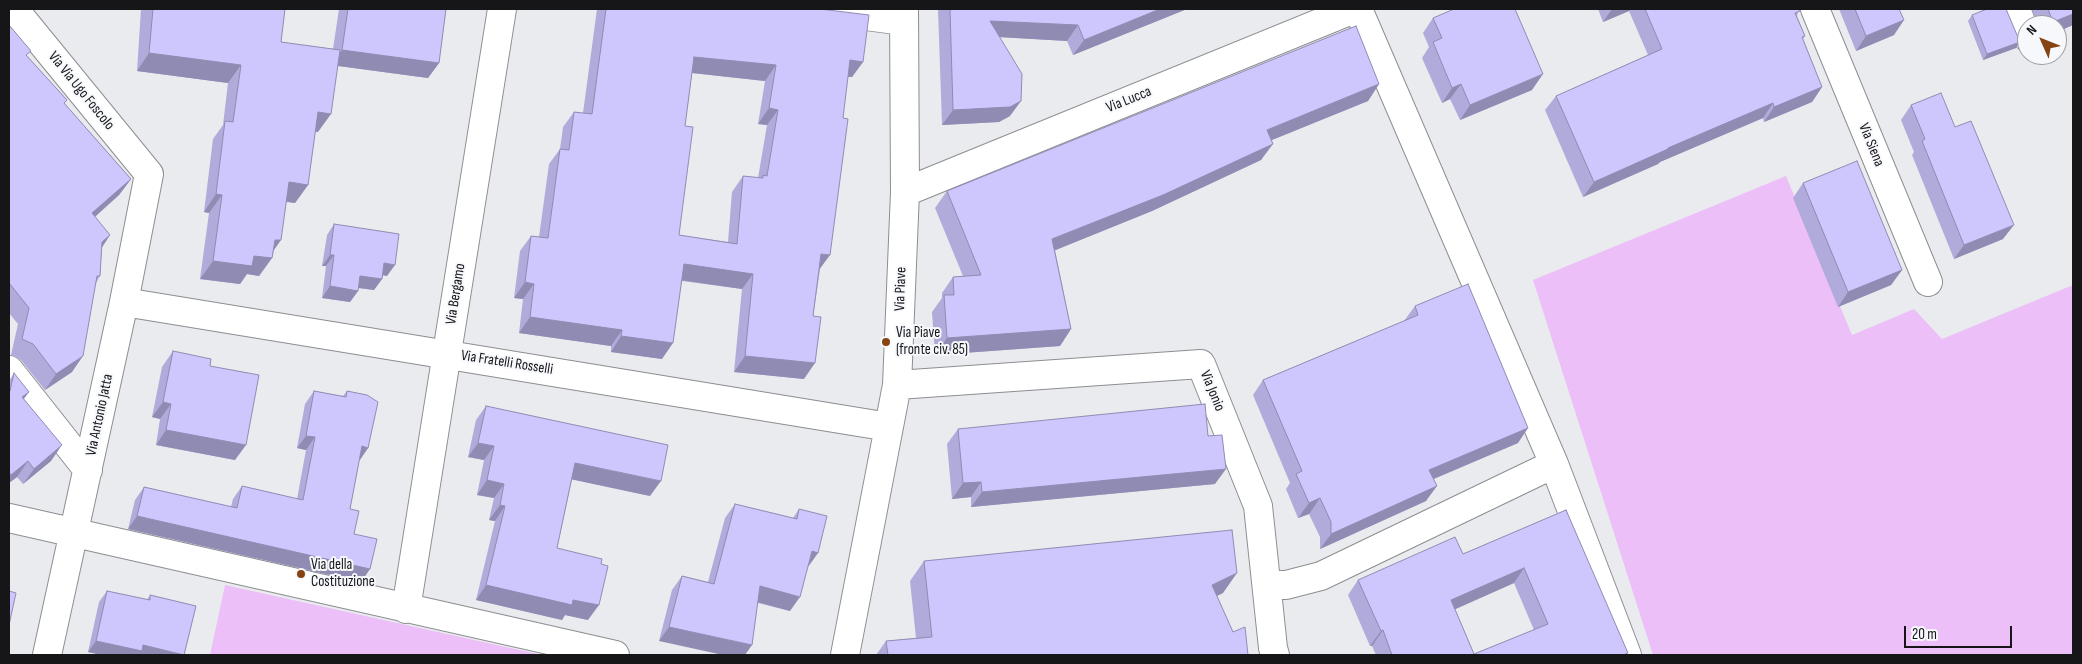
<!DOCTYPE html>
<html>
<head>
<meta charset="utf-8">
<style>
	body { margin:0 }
	#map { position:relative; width:2082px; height:664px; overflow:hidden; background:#e9ebee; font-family:"Sofia Sans Condensed",sans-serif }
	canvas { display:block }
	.frame { position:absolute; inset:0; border:10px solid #161618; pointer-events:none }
	.north { position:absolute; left:2017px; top:15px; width:50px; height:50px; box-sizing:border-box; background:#f6f8fc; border:1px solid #9c9ea1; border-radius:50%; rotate:314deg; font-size:14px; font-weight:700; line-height:20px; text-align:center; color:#161618 }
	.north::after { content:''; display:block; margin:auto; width:18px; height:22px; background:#864413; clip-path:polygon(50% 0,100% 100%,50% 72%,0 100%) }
	.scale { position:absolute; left:1904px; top:626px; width:108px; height:22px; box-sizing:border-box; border:2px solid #161618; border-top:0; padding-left:6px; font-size:15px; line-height:18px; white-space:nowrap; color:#161618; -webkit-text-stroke:4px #f6f8fc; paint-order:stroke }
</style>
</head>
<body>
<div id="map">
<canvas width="2082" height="664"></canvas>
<div class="frame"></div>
<div class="north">N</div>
<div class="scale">20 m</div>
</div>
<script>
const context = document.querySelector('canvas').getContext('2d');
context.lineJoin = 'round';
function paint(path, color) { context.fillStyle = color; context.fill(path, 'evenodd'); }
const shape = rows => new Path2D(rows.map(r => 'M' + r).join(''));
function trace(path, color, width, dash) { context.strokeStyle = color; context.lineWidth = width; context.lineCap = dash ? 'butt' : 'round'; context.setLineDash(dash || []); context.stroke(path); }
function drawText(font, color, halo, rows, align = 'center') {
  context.font = font + ' "Sofia Sans Condensed",sans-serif'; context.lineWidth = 4; context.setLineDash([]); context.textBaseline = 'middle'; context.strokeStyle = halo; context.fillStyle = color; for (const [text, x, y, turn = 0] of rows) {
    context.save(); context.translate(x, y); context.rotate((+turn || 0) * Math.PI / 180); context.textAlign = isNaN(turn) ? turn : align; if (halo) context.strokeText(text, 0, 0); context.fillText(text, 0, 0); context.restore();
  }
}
paint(shape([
	[1786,176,1852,335,1914,309,1942,339,2073,285,2073,655,1653,655,1533,280],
	[225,585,542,655,210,655]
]), '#edbff8');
const street = shape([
	[14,9,149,174,124,302,47,655],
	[812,9,904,21],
	[1358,9,1554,464,1627,655],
	[1815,9,1928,282],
	[2016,9,2027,37],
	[905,192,1354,9],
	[124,302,889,427],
	[9,370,88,470],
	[897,385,1201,364,1258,506,1273,648,1275,655],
	[9,518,615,655],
	[1268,585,1286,585,1321,576,1554,464],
	[406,609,502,9],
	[845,655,897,385,905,192,904,9]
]);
trace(street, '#8c8e91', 30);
trace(street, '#fff', 28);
paint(shape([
	[141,9,285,9,281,42,333,49,339,9,446,9,439,63,428,78,338,66,318,132,315,132,308,185,295,203,286,202,272,258,259,276,247,274,240,284,200,279,209,213,204,212,213,139,223,125,228,83,137,71],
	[597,9,820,9,863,62,852,77,848,77,804,379,734,372,742,289,682,281,662,359,611,352,611,346,519,333,523,299,514,298,520,251,531,236,539,237,549,164,560,149,563,127,574,112,583,113],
	[692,73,765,81,758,124,767,125,758,178,743,176,732,192,728,242,679,235,685,126],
	[938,9,1187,9,1073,55,1067,41,1000,37,1010,116,999,122,942,125],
	[1598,9,1799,9,1797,16,1805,36,1803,39,1822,87,1812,102,1764,122,1763,118,1660,162,1658,164,1583,197,1545,110,1556,96,1648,55,1629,11,1603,22],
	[1839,9,1899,9,1894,35,1856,51],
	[2032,9,2073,9,2073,25,2057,32,2057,25,2038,25],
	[1972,15,2020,42,2016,48,1983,60,1968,21],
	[1433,18,1532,90,1460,120,1450,99,1442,103,1422,58,1429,47,1423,33],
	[9,25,27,56,67,100,64,103,131,179,119,195,95,217,110,235,102,247,100,276,96,283,72,372,45,390,21,360,11,355,18,324,9,313],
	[1379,84,1368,101,1271,140,1261,160,1152,211,1055,250,1071,329,1060,346,935,355,932,312,942,298,942,293,953,277,963,276,935,208,947,191],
	[1911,105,1955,127,2003,239,1954,259,1912,155,1914,152,1901,120],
	[1803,183,1902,270,1891,285,1838,307,1793,198],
	[334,224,387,276,383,275,382,279,374,290,358,288,358,291,350,302,322,298,326,266,322,266,327,235],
	[1415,306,1518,443,1434,479,1426,501,1320,549,1320,537,1309,514,1298,518,1286,489,1290,483,1253,395,1263,380,1404,321],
	[173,351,210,366,235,460,156,445,160,419,152,417,162,367],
	[14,373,24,399,51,461,23,484,17,477,9,483,9,381],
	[314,391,343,396,347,391,368,448,359,460,350,509,354,534,370,569,361,582,128,529,135,500,144,487,231,507,233,499,242,486,297,499,306,450,297,448,305,404],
	[486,406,650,496,572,479,557,548,588,620,565,615,562,620,476,600,495,521,489,520,494,498,477,495,484,460,468,457,476,420],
	[958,429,1208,436,1215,484,971,507,971,497,952,499,947,444],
	[735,504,793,518,799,509,808,567,790,611,758,603,659,641,672,590,682,576,708,582,725,518],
	[1566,510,1626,655,1376,655,1372,646,1370,646,1348,595,1358,580,1463,554],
	[1514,583,1534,630,1474,654,1455,609],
	[924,561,1223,593,1217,596,1233,632,1248,655,876,655,886,641,916,638,910,581],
	[107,591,147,600,150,595,196,606,184,655,102,655,88,652,99,602]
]), '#b0abda');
paint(shape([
	[1160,9,1187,9,1073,55,1084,40],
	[1612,9,1631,9,1629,11,1603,22],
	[2073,14,2073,25,2057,32,2057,25,2051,25,2053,22],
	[1904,20,1894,35,1856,51,1866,36],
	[990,21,1078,25,1067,41,980,36],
	[2020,42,2016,48,1983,60,1987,54],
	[342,50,439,63,428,78,331,65],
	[149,53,241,65,228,83,137,71],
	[694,57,776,65,765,81,683,72],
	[850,60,863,62,852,77,839,76],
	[1543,74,1532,90,1460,120,1470,105],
	[1379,84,1368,101,1255,147,1267,130],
	[1461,84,1450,99,1442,103,1452,88],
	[1822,87,1812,102,1764,122,1774,107],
	[1021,101,1010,116,999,122,942,125,953,110],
	[1773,103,1763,118,1660,162,1658,164,1583,197,1594,182,1668,148],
	[769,108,778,110,767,125,758,124],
	[318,112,331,114,318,132,305,130],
	[1273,144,1261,160,1152,211,1041,256,1052,239],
	[131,179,119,195,81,229,92,213],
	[289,182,308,185,295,203,276,200],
	[216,194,222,195,209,213,204,212],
	[2014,225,2003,239,1954,259,1964,245],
	[110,235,99,252,102,242],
	[275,240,281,240,269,257,272,258,259,276,247,274,240,284,200,279,213,261,254,256],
	[821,254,830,255,819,270,810,270],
	[330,255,334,255,326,266,322,266],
	[384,263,395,265,387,276,377,274],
	[684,264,753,274,742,289,673,279],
	[1902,270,1891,285,1838,307,1848,292],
	[360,276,382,279,374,290,352,287],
	[525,282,534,284,523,299,514,298],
	[330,286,358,291,350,302,322,298],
	[530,317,622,330,611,346,519,333],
	[1071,329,1060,346,935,355,947,338],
	[621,336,673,343,662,359,611,352],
	[83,356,72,372,45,390,56,374],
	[745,356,815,363,804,379,734,372],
	[29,392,18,407,22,397],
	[163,402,171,404,160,419,152,417],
	[1528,428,1518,443,1419,485,1429,470],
	[166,430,246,445,235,460,156,445],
	[306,436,315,437,306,450,297,448],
	[478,443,494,446,484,460,468,457],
	[62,445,51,461,23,484,34,469],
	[362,446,368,448,360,460,353,459],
	[28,461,17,477,9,483,9,478,11,475],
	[575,463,661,481,650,496,565,478],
	[1226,469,1215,484,971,507,982,492],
	[487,480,504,484,494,498,477,495],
	[981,482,971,497,952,499,963,483],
	[1437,486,1426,501,1320,549,1331,534],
	[1320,498,1309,514,1298,518,1309,503],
	[500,505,505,506,495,521,489,520],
	[137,516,370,569,361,582,128,529],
	[812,551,818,553,808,567],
	[1524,568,1514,583,1440,616,1451,600],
	[1237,573,1223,593,1197,605,1212,585],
	[486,585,573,600,599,605,588,620,565,615,562,620,476,600],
	[760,586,800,597,790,611,750,600],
	[669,627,752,645,745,655,723,655,659,641],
	[1383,630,1372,646,1370,646,1381,631],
	[96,641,143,645,184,655,102,655,88,652]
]), '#908bb2');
const building = shape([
	[153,9,285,9,281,42,340,50,331,114,318,112,308,185,289,182,281,240,275,240,272,258,254,256,252,266,213,261,222,195,216,194,225,121,233,122,241,65,149,53,153,9],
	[348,9,446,9,439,63,342,50,348,9],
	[606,9,820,9,869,15,863,62,850,60,843,118,848,119,830,255,821,254,813,316,821,317,815,363,745,356,753,274,684,264,673,343,621,336,622,330,530,317,534,284,525,282,531,236,548,238,560,149,569,150,574,112,592,114,606,9],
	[694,57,776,65,769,108,778,110,767,176,763,175,763,178,743,176,737,244,679,235,693,127,685,126,694,57],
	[950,9,1160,9,1084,40,1078,25,990,21,1022,74,1021,101,1010,107,953,110,950,9],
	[1454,9,1515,9,1543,74,1470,105,1461,84,1452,88,1433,42,1442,38,1433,18,1454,9],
	[1645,9,1799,9,1800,11,1795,13,1805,36,1802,37,1822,87,1774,107,1773,103,1668,148,1668,149,1594,182,1556,96,1662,49,1645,9],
	[1855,9,1899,9,1904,20,1866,36,1855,9],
	[1987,9,2006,9,2020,42,1987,54,1972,15,1987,9],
	[2048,9,2073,9,2073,14,2053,22,2048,9],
	[9,25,31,51,26,55,67,100,64,103,131,179,92,213,110,235,102,242,100,276,97,276,83,356,56,374,33,344,22,339,29,308,9,283,9,25],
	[1356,26,1379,84,1267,130,1273,144,1163,195,1052,239,1071,329,947,338,944,295,954,295,953,277,981,275,947,191,1356,26],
	[1941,93,1955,127,1971,121,2014,225,1964,245,1922,141,1925,139,1911,105,1941,93],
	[1857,161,1902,270,1848,292,1803,183,1857,161],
	[334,224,399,234,395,265,384,263,382,279,360,276,358,291,330,286,334,255,330,255,334,224],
	[1468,284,1528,428,1429,470,1437,486,1331,534,1331,522,1320,498,1309,503,1296,474,1302,471,1263,380,1418,315,1415,306,1468,284],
	[173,351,211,359,210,366,259,375,246,445,166,430,171,404,163,402,173,351],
	[14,373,29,392,22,397,62,445,34,469,28,461,11,475,9,472,9,389,10,391,14,373],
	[314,391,346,397,347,391,367,395,378,402,368,448,362,446,350,509,359,511,354,534,377,539,370,569,137,516,144,487,237,508,242,486,303,500,315,437,306,436,314,391],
	[1205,404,1208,436,1222,435,1226,469,982,492,981,482,963,483,958,429,1205,404],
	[486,406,668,445,661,481,575,463,557,548,602,559,601,564,608,566,599,605,573,600,572,605,486,585,505,506,500,505,504,484,487,480,494,446,478,443,486,406],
	[735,504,797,519,799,509,827,516,818,553,812,551,800,597,760,586,752,645,669,627,682,576,714,584,735,504],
	[1566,510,1628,653,1623,655,1392,655,1383,630,1381,631,1358,580,1455,537,1463,554,1566,510],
	[1524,568,1548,624,1474,654,1451,600,1524,568],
	[1232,530,1237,573,1212,585,1233,632,1245,627,1248,655,888,655,886,641,932,637,924,561,1232,530],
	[9,591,16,593,9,625,9,591],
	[107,591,150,600,150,595,196,606,184,655,143,645,142,651,96,641,107,591]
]);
paint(building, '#cdc7fe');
trace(building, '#908bb2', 1);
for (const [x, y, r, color] of [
	[886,342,5,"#864413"],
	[301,574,5,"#864413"]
]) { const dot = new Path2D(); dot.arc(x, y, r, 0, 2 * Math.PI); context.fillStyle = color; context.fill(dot); trace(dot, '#f6f8fc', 2); }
drawText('15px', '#161618', '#f6f8fc', [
	["Via Via Ugo Foscolo",81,91,51],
	["Via Lucca",1129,100,-22],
	["Via Siena",1871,145,68],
	["Via Piave",901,289,-88],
	["Via Bergamo",456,294,-81],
	["Via Fratelli Rosselli",507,363,9],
	["Via Jonio",1212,391,68],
	["Via Antonio Jatta",100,415,-78]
]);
drawText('15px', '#161618', '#f6f8fc', [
	["Via Piave",896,333],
	["(fronte civ. 85)",896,350],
	["Via della",311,565],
	["Costituzione",311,582]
], 'left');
</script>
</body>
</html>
